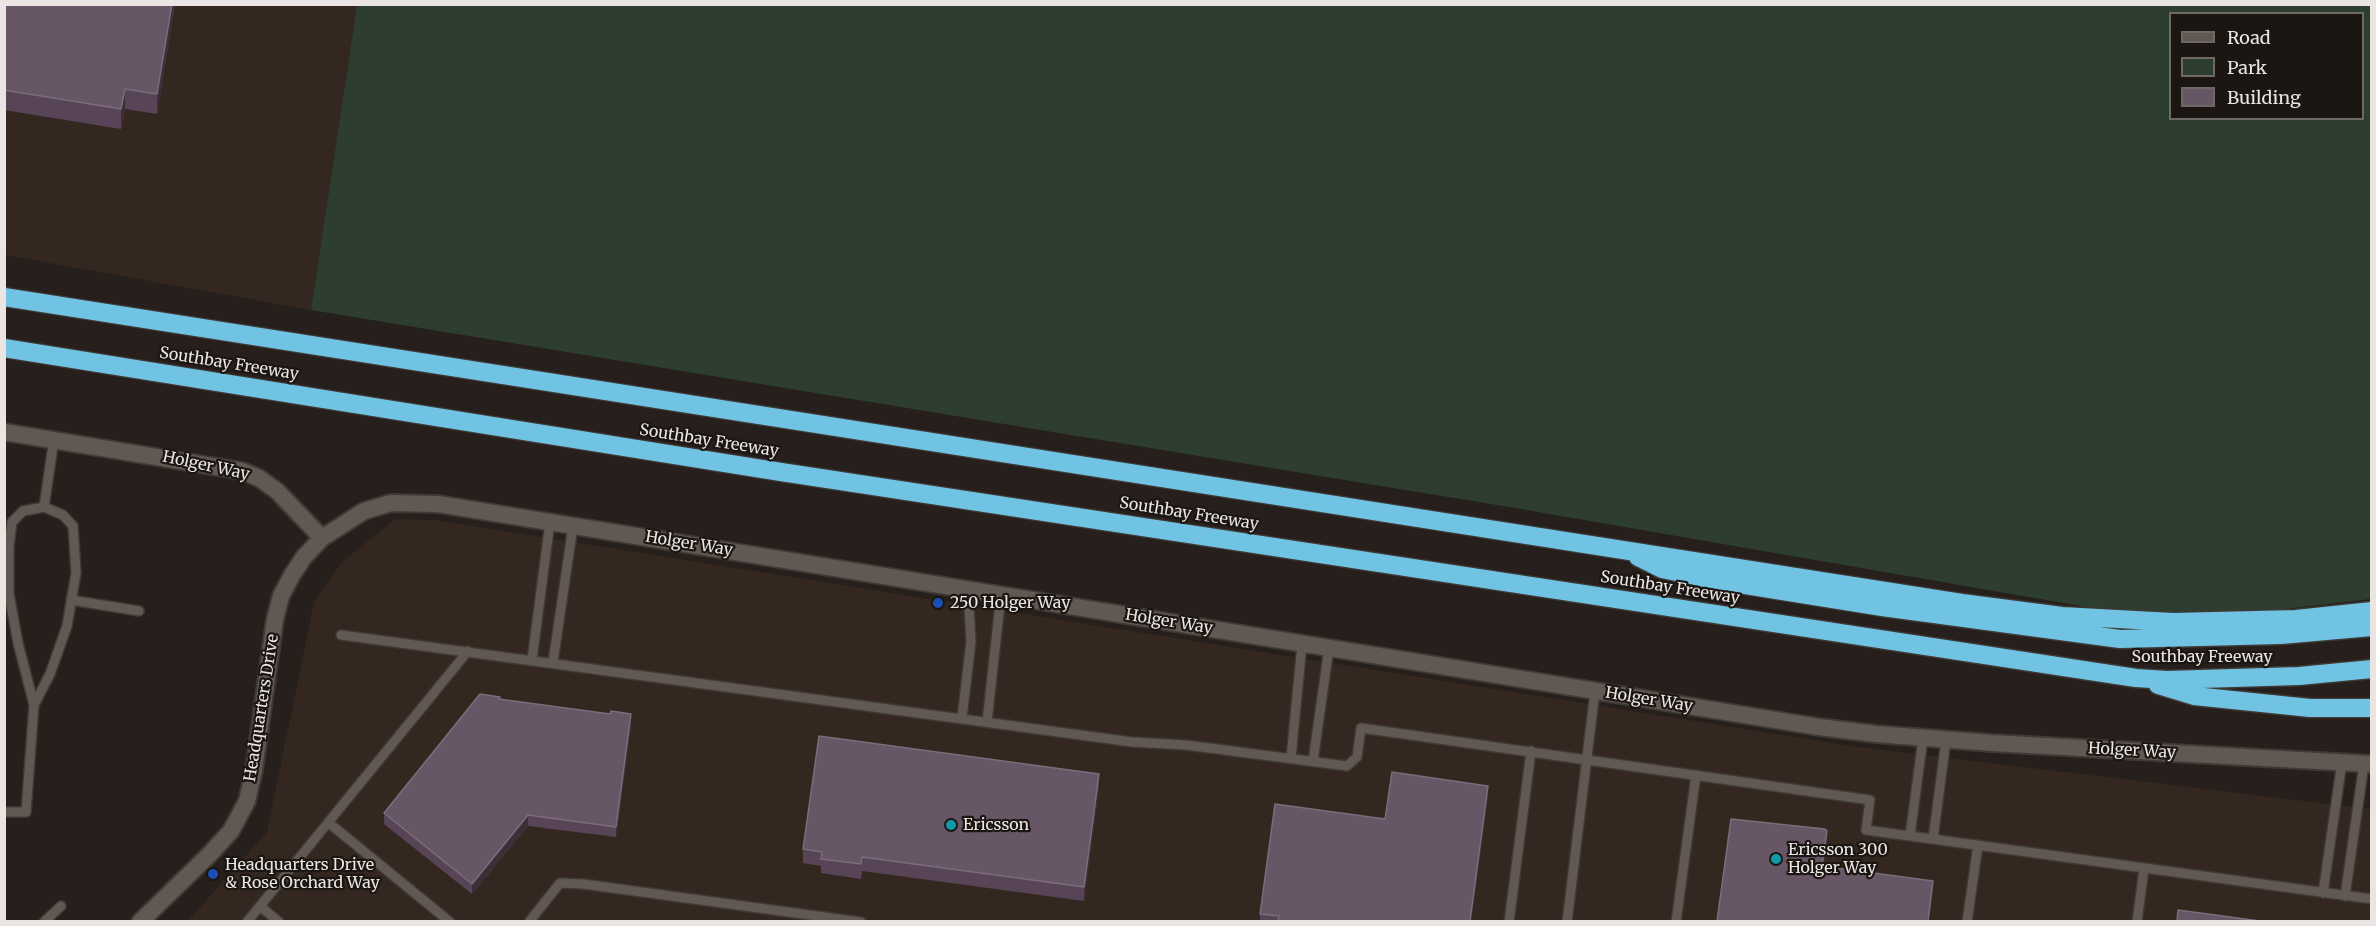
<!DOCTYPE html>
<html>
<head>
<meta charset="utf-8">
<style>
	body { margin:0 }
	#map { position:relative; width:2376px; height:926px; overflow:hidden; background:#261f1b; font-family:Merriweather,serif }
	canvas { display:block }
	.frame { position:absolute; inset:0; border:6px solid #eae5e2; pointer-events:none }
	.legend { position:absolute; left:2169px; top:12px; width:195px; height:108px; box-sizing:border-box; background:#1c1612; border:2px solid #6e6965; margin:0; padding:8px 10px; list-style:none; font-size:18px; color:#eae5e2 }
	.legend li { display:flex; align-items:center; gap:12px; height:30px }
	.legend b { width:30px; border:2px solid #6e6965 }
</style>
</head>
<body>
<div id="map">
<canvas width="2376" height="926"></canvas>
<div class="frame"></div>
<ul class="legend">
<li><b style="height:8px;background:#615853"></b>Road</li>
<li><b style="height:16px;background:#2d3e30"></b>Park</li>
<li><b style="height:16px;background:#675666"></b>Building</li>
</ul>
</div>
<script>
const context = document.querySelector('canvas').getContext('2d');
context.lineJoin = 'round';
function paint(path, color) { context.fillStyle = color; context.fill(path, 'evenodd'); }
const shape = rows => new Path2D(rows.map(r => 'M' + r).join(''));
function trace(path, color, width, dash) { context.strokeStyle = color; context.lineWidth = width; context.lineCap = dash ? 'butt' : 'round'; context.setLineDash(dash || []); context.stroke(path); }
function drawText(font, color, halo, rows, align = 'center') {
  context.font = font + ' Merriweather,serif'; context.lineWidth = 4.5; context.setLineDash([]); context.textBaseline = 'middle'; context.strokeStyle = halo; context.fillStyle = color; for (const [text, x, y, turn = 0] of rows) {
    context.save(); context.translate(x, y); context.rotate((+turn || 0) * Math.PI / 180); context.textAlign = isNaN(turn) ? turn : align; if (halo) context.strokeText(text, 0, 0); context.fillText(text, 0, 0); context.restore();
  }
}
paint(shape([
	[4,5,357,5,311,310,5,255],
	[395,519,435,520,1858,747,2371,809,2371,921,187,922,267,832,314,602,342,562]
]), '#33271f');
paint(shape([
	[357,5,2371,5,2371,599,2173,622,1515,508,311,310],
	[2170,14,2362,14,2362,118,2170,118]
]), '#2d3e30');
const service = shape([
	[44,507,54,439],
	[71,600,139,611],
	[341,635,1132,742,1186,745,1347,766,1357,757,1361,728,1870,800,1866,830,2372,899],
	[532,660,550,522],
	[553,662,573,526],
	[962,718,971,641,968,590],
	[987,722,1001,595],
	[1291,758,1302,644],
	[1313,761,1329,648],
	[4,812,26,812,34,705,18,643,9,594,9,546,12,522,23,511,44,507,63,515,73,526,76,573,67,626,50,674,34,705],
	[329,823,450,922],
	[1910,836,1923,738],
	[1933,839,1946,740],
	[2323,893,2342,762],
	[2345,896,2364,764],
	[260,906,279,922],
	[44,922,61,906],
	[247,922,468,651],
	[529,922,560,883,583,884,861,922],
	[1509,922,1531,751],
	[1567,922,1595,691],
	[1676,922,1696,775],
	[1967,922,1978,845],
	[2137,922,2144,868]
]);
const tertiary = shape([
	[4,432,242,471,259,478,277,491,322,538],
	[140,922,210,854,231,831,247,801,254,770,275,619,281,596,292,575,304,557,322,538,364,511,391,503,438,504,1819,727,1876,734,1992,743,2372,764]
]);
const motorway = shape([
	[4,297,1962,603,2062,616,2173,622,2296,619,2372,611],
	[4,348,781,472,2136,678,2167,680,2299,676,2372,669],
	[1638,557,1662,569,1714,580,1882,607,2120,639,2281,635,2372,627],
	[2158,685,2194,696,2310,708,2372,708]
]);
trace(service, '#3f3936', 12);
trace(tertiary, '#3f3936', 20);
trace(motorway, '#3f3936', 21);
trace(service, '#615853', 9);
trace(tertiary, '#615853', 16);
trace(motorway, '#70c3e3', 18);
paint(shape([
	[4,4,175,4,157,114,125,109,121,129,4,110],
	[499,699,631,725,616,837,528,826,472,894,384,824,384,813],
	[1099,788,1084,901,862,871,861,879,821,873,821,866,803,863,803,849],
	[1488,796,1471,921,1260,921,1260,914,1385,819]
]), '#574557');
paint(shape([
	[172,4,175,4,157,114,157,94],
	[125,89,125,109,121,129,121,109],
	[631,714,631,725,616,837,616,827],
	[1099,774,1099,788,1084,901,1084,887],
	[1488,786,1488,796,1471,921,1470,921],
	[528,815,528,826,472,894,472,884],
	[1827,831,1827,842,1822,877,1822,866],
	[1933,881,1933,891,1929,921,1928,921]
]), '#3d2f39');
const building = shape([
	[4,4,172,4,157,94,125,89,121,109,4,90,4,4],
	[480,694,500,697,499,699,610,714,611,711,631,714,616,827,528,815,472,884,384,813,480,694],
	[819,736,1099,774,1084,887,862,857,861,864,821,859,822,852,803,849,819,736],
	[1392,772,1488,786,1470,921,1278,921,1279,916,1260,914,1275,804,1385,819,1392,772],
	[1731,819,1825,829,1827,831,1822,866,1933,881,1928,921,1717,921,1731,819],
	[2178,910,2260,921,2177,921,2178,910]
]);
paint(building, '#675666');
trace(building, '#7b6d7a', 1.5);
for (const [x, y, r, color] of [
	[938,603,6,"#1a4fb4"],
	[951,825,6,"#0f9aa8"],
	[1776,859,6,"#0f9aa8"],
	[213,874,6,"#1a4fb4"]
]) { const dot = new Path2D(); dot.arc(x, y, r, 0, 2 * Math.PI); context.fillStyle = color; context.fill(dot); trace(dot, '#1c1612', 2); }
drawText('16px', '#eae5e2', '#1c1612', [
	["Southbay Freeway",229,364,9],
	["Southbay Freeway",709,441,9],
	["Holger Way",206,466,12],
	["Southbay Freeway",1189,514,9],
	["Holger Way",689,544,9],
	["Southbay Freeway",1670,588,9],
	["Holger Way",1169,622,9],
	["Southbay Freeway",2202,657],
	["Holger Way",1649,700,9],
	["Headquarters Drive",262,708,-81],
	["Holger Way",2132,751,3]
]);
drawText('16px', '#eae5e2', '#1c1612', [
	["250 Holger Way",950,603],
	["Ericsson",963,825],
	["Ericsson 300",1788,850],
	["Holger Way",1788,868],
	["Headquarters Drive",225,865],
	["& Rose Orchard Way",225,883]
], 'left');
</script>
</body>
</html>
